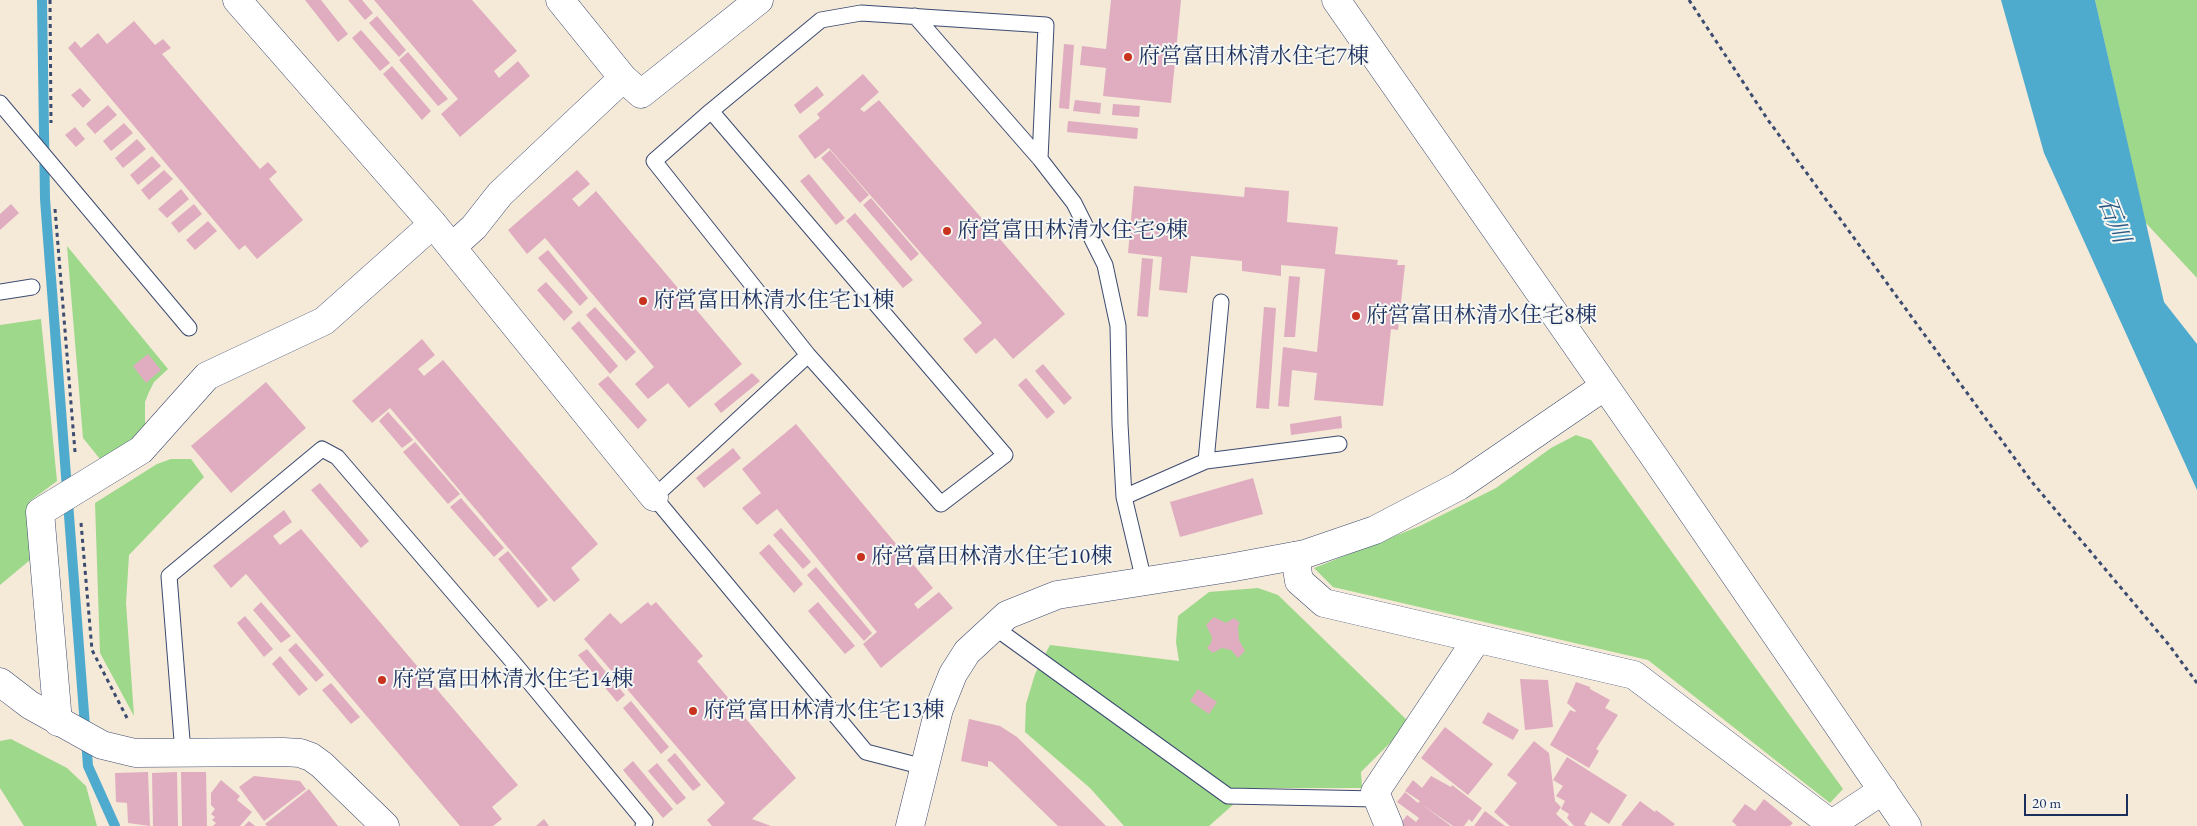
<!DOCTYPE html>
<html>
<head>
<meta charset="utf-8">
<style>
	body { margin:0 }
	#map { position:relative; width:2197px; height:826px; overflow:hidden; background:#f5e9d8; font-family:"EB Garamond",serif }
	canvas { display:block }
	.scale { position:absolute; left:2024px; top:794px; width:104px; height:22px; box-sizing:border-box; border:2px solid #1b2f5e; border-top:0; padding-left:6px; font-size:15px; line-height:18px; white-space:nowrap; color:#1b2f5e; -webkit-text-stroke:4px #f6f6f2; paint-order:stroke }
</style>
</head>
<body>
<div id="map">
<canvas width="2197" height="826"></canvas>
<div class="scale">20 m</div>
</div>
<script>
const context = document.querySelector('canvas').getContext('2d');
context.lineJoin = 'round';
function paint(path, color) { context.fillStyle = color; context.fill(path, 'evenodd'); }
const shape = rows => new Path2D(rows.map(r => 'M' + r).join(''));
function trace(path, color, width, dash) { context.strokeStyle = color; context.lineWidth = width; context.lineCap = dash ? 'butt' : 'round'; context.setLineDash(dash || []); context.stroke(path); }
function drawText(font, color, halo, rows, align = 'center') {
  context.font = font + ' "EB Garamond","Noto Serif JP",serif'; context.lineWidth = 4; context.setLineDash([]); context.textBaseline = 'middle'; context.strokeStyle = halo; context.fillStyle = color; for (const [text, x, y, turn = 0] of rows) {
    context.save(); context.translate(x, y); context.rotate((+turn || 0) * Math.PI / 180); context.textAlign = isNaN(turn) ? turn : align; if (halo) context.strokeText(text, 0, 0); context.fillText(text, 0, 0); context.restore();
  }
}
paint(shape([
	[2095,0,2197,0,2197,278,2145,222],
	[67,246,168,369,154,382,149,392,145,402,145,424,127,444,100,459,83,438],
	[41,319,57,481,29,502,30,560,0,585,0,325],
	[1576,435,1591,440,1843,789,1830,803,1648,660,1333,587,1314,568,1420,526,1496,488,1551,448],
	[171,459,191,459,204,477,129,555,126,603,134,716,100,653,95,503,157,464],
	[1258,588,1278,595,1410,723,1361,772,1362,788,1252,788,1209,826,1124,826,1090,788,1025,732,1026,704,1035,674,1050,645,1179,661,1176,642,1178,616,1209,592],
	[11,739,67,768,86,786,97,826,24,826,0,788,0,741]
]), '#9ed88b');
paint(shape([
	[2001,0,2095,0,2164,302,2197,344,2197,490,2044,153]
]), '#4fabcd');
trace(shape([
	[42,0,45,199,88,766,115,826]
]), '#4fabcd', 10);
paint(shape([
	[305,0,321,0,348,34,338,42],
	[348,0,362,0,373,13,365,20],
	[374,0,472,0,517,51,494,71,499,78,518,61,530,76,460,137,441,114,458,99],
	[1111,0,1181,0,1171,103,1103,96,1106,68,1080,65,1082,46,1106,49],
	[377,16,406,50,399,57,369,23],
	[134,21,155,45,163,39,171,48,162,54,260,169,268,162,277,172,269,179,303,220,257,259,245,245,239,250,68,48,75,41,81,48,98,33,107,44],
	[361,30,390,63,380,71,352,38],
	[1064,44,1074,45,1069,109,1059,108],
	[408,52,448,99,438,106,399,60],
	[392,66,431,111,422,120,383,74],
	[863,74,879,92,860,109,864,112,879,100,1065,314,1013,359,995,338,976,354,963,339,982,323,829,148,815,159,798,136,820,118,817,114],
	[817,86,824,95,800,114,794,105],
	[80,88,91,100,83,108,71,95],
	[1075,100,1101,103,1100,114,1073,111],
	[1113,104,1140,106,1139,117,1112,115],
	[108,105,117,115,95,134,86,124],
	[1068,121,1138,128,1137,139,1067,132],
	[124,123,133,133,111,151,103,141],
	[75,127,85,139,76,147,65,135],
	[137,139,146,149,123,168,115,158],
	[830,150,869,195,860,203,821,158],
	[152,156,161,166,138,185,130,175],
	[164,170,173,179,149,200,141,190],
	[577,170,590,184,572,199,579,207,596,191,742,364,689,408,668,383,648,399,635,384,654,367,545,238,527,254,508,230],
	[809,174,845,218,836,225,800,181],
	[1134,186,1244,197,1245,187,1289,191,1287,222,1338,227,1335,254,1398,260,1397,265,1405,265,1398,330,1391,329,1383,406,1314,400,1317,373,1292,370,1289,407,1278,406,1283,347,1317,352,1325,269,1281,265,1281,276,1242,271,1242,261,1191,256,1187,293,1159,290,1162,257,1128,253],
	[181,189,189,199,167,218,158,209],
	[871,198,919,254,911,261,863,205],
	[11,204,19,213,0,230,0,214],
	[194,204,202,214,179,233,171,223],
	[855,213,913,280,903,288,846,221],
	[208,221,217,231,195,250,186,240],
	[548,250,588,298,580,306,538,258],
	[1142,258,1153,259,1148,317,1137,316],
	[1289,276,1300,277,1295,337,1284,337],
	[546,282,573,312,564,321,537,290],
	[595,307,636,352,626,361,586,315],
	[1264,307,1276,308,1269,409,1256,408],
	[579,321,618,366,610,374,571,328],
	[422,339,435,355,418,369,424,376,443,360,598,544,571,568,580,580,554,602,390,408,372,423,352,401],
	[148,354,161,370,146,383,133,366],
	[1043,364,1072,398,1064,405,1035,371],
	[752,373,760,381,721,413,714,404],
	[608,376,647,420,638,429,598,384],
	[1026,378,1055,412,1047,419,1018,385],
	[266,382,306,428,231,493,191,446],
	[388,412,413,440,402,448,379,421],
	[1341,416,1342,428,1291,435,1290,424],
	[796,424,933,588,914,604,918,609,939,592,953,608,881,668,863,644,877,632,777,509,757,525,742,508,761,493,742,469],
	[415,442,460,494,448,504,403,452],
	[733,448,741,458,704,488,696,478],
	[1253,478,1263,514,1180,537,1170,502],
	[320,483,369,541,361,548,311,490],
	[461,498,504,548,494,557,450,507],
	[284,510,292,522,273,536,280,545,301,529,518,785,492,807,502,819,493,826,460,826,246,574,231,588,213,566],
	[781,528,811,562,803,569,773,535],
	[769,544,803,584,794,593,759,553],
	[508,551,548,600,538,608,498,559],
	[816,567,872,633,864,641,807,575],
	[261,602,291,636,281,643,253,610],
	[648,602,651,606,656,602,703,656,697,661,796,778,752,819,771,826,712,826,707,820,725,803,584,639,610,613,621,624],
	[818,602,855,646,845,654,808,611],
	[245,616,273,649,264,657,237,623],
	[1214,617,1226,623,1234,618,1240,623,1238,626,1239,640,1245,651,1238,658,1231,650,1222,648,1213,653,1207,648,1211,643,1212,637,1206,625],
	[296,643,324,675,316,682,288,650],
	[587,649,625,695,617,702,578,655],
	[280,656,308,689,299,696,272,664],
	[1520,679,1548,680,1553,727,1525,730],
	[1576,682,1590,687,1590,689,1610,700,1605,708,1618,715,1596,749,1599,751,1589,768,1550,745,1570,710,1575,712,1576,711,1567,703],
	[331,683,360,717,351,724,322,690],
	[1198,689,1217,702,1209,714,1190,701],
	[631,701,669,747,661,754,623,708],
	[1488,712,1519,730,1513,740,1482,723],
	[969,719,1000,726,1017,737,1106,826,1058,826,992,762,988,761,988,767,961,761],
	[1445,727,1493,764,1468,795,1421,758],
	[1534,741,1549,753,1555,801,1561,807,1556,814,1569,826,1510,826,1494,812,1517,783,1507,775],
	[675,753,701,785,693,791,667,760],
	[1567,757,1627,795,1609,824,1591,812,1584,824,1587,826,1574,826,1567,818,1569,814,1561,809,1565,801,1556,796,1563,786,1553,780],
	[633,761,673,809,663,818,623,770],
	[657,763,686,798,677,805,648,771],
	[148,772,150,826,128,823,127,803,116,802,115,773],
	[177,772,178,826,153,826,152,773],
	[181,772,206,772,207,826,182,826],
	[254,776,300,781,306,789,264,821,239,787],
	[1431,776,1451,787,1452,785,1482,808,1472,822,1469,819,1464,826,1453,826,1421,804,1451,826,1403,826,1401,823,1407,815,1416,822,1419,818,1397,802,1405,792,1418,803,1420,801,1405,791,1413,780,1422,788],
	[221,780,240,796,237,800,252,812,240,826,213,826,216,823,212,820,215,817,211,814,215,809,211,805,211,793],
	[309,789,338,826,267,826,265,824],
	[1764,799,1793,823,1790,826,1737,826,1732,821,1745,804,1755,811],
	[1640,801,1655,812,1656,810,1675,824,1673,826,1623,826,1621,825],
	[1485,811,1505,826,1474,826],
	[544,819,549,826,536,826],
	[249,821,255,826,244,826]
]), '#dfadbf');
const lane = shape([
	[915,16,1040,159,1074,203,1105,265,1118,326,1120,424,1124,497,1144,581],
	[0,103,189,328],
	[711,111,1005,455,941,504,808,355,654,161,711,111,821,20,861,13,1046,25,1040,159],
	[0,292,32,287],
	[808,355,654,497,866,752,924,767],
	[1206,461,1221,302],
	[1124,497,1206,461,1339,444],
	[994,627,1228,796,1377,799],
	[183,753,169,576,322,449,337,457,513,662,645,822,643,826]
]);
const street = shape([
	[237,0,433,224,654,497],
	[560,0,623,78,641,94,759,0],
	[452,247,474,227,500,194,623,78],
	[1295,556,1299,581,1324,603,1634,675,1831,824],
	[58,722,40,512,141,450,207,376,324,321,433,224],
	[1389,826,1375,792,1477,639],
	[1829,826,1883,790]
]);
const secondary = shape([
	[1336,0,1655,458,1907,826],
	[0,682,30,705,102,745,135,753,283,752,300,753,311,757,322,765,385,826],
	[910,826,939,709,953,674,967,652,1007,615,1057,595,1229,568,1305,554,1375,530,1459,486,1605,386]
]);
trace(lane, '#3c4b70', 17);
trace(street, '#3c4b70', 29);
trace(secondary, '#3c4b70', 29);
trace(shape([
	[50,0,51,123],
	[1689,0,1768,120,2032,482,2169,645,2197,683],
	[55,209,75,452],
	[81,523,92,650,127,718]
]), '#3c4b70', 3, [4, 4]);
trace(lane, '#fff', 15);
trace(street, '#fff', 28);
trace(secondary, '#fff', 28);
for (const [x, y, r, color] of [
	[1128,57,5,"#c8321e"],
	[947,231,5,"#c8321e"],
	[643,301,5,"#c8321e"],
	[1356,316,5,"#c8321e"],
	[861,557,5,"#c8321e"],
	[382,680,5,"#c8321e"],
	[693,711,5,"#c8321e"]
]) { const dot = new Path2D(); dot.arc(x, y, r, 0, 2 * Math.PI); context.fillStyle = color; context.fill(dot); trace(dot, '#f6f6f2', 2); }
drawText('22px', '#1b2f5e', '#f6f6f2', [
	["府営富田林清水住宅7棟",1138,57],
	["府営富田林清水住宅9棟",957,231],
	["府営富田林清水住宅11棟",653,301],
	["府営富田林清水住宅8棟",1366,316],
	["府営富田林清水住宅10棟",871,557],
	["府営富田林清水住宅14棟",392,680],
	["府営富田林清水住宅13棟",703,711]
], 'left');
drawText('italic 24px', '#2d5a85', '#f6f6f2', [
	["石川",2113,220,69]
]);
</script>
</body>
</html>
